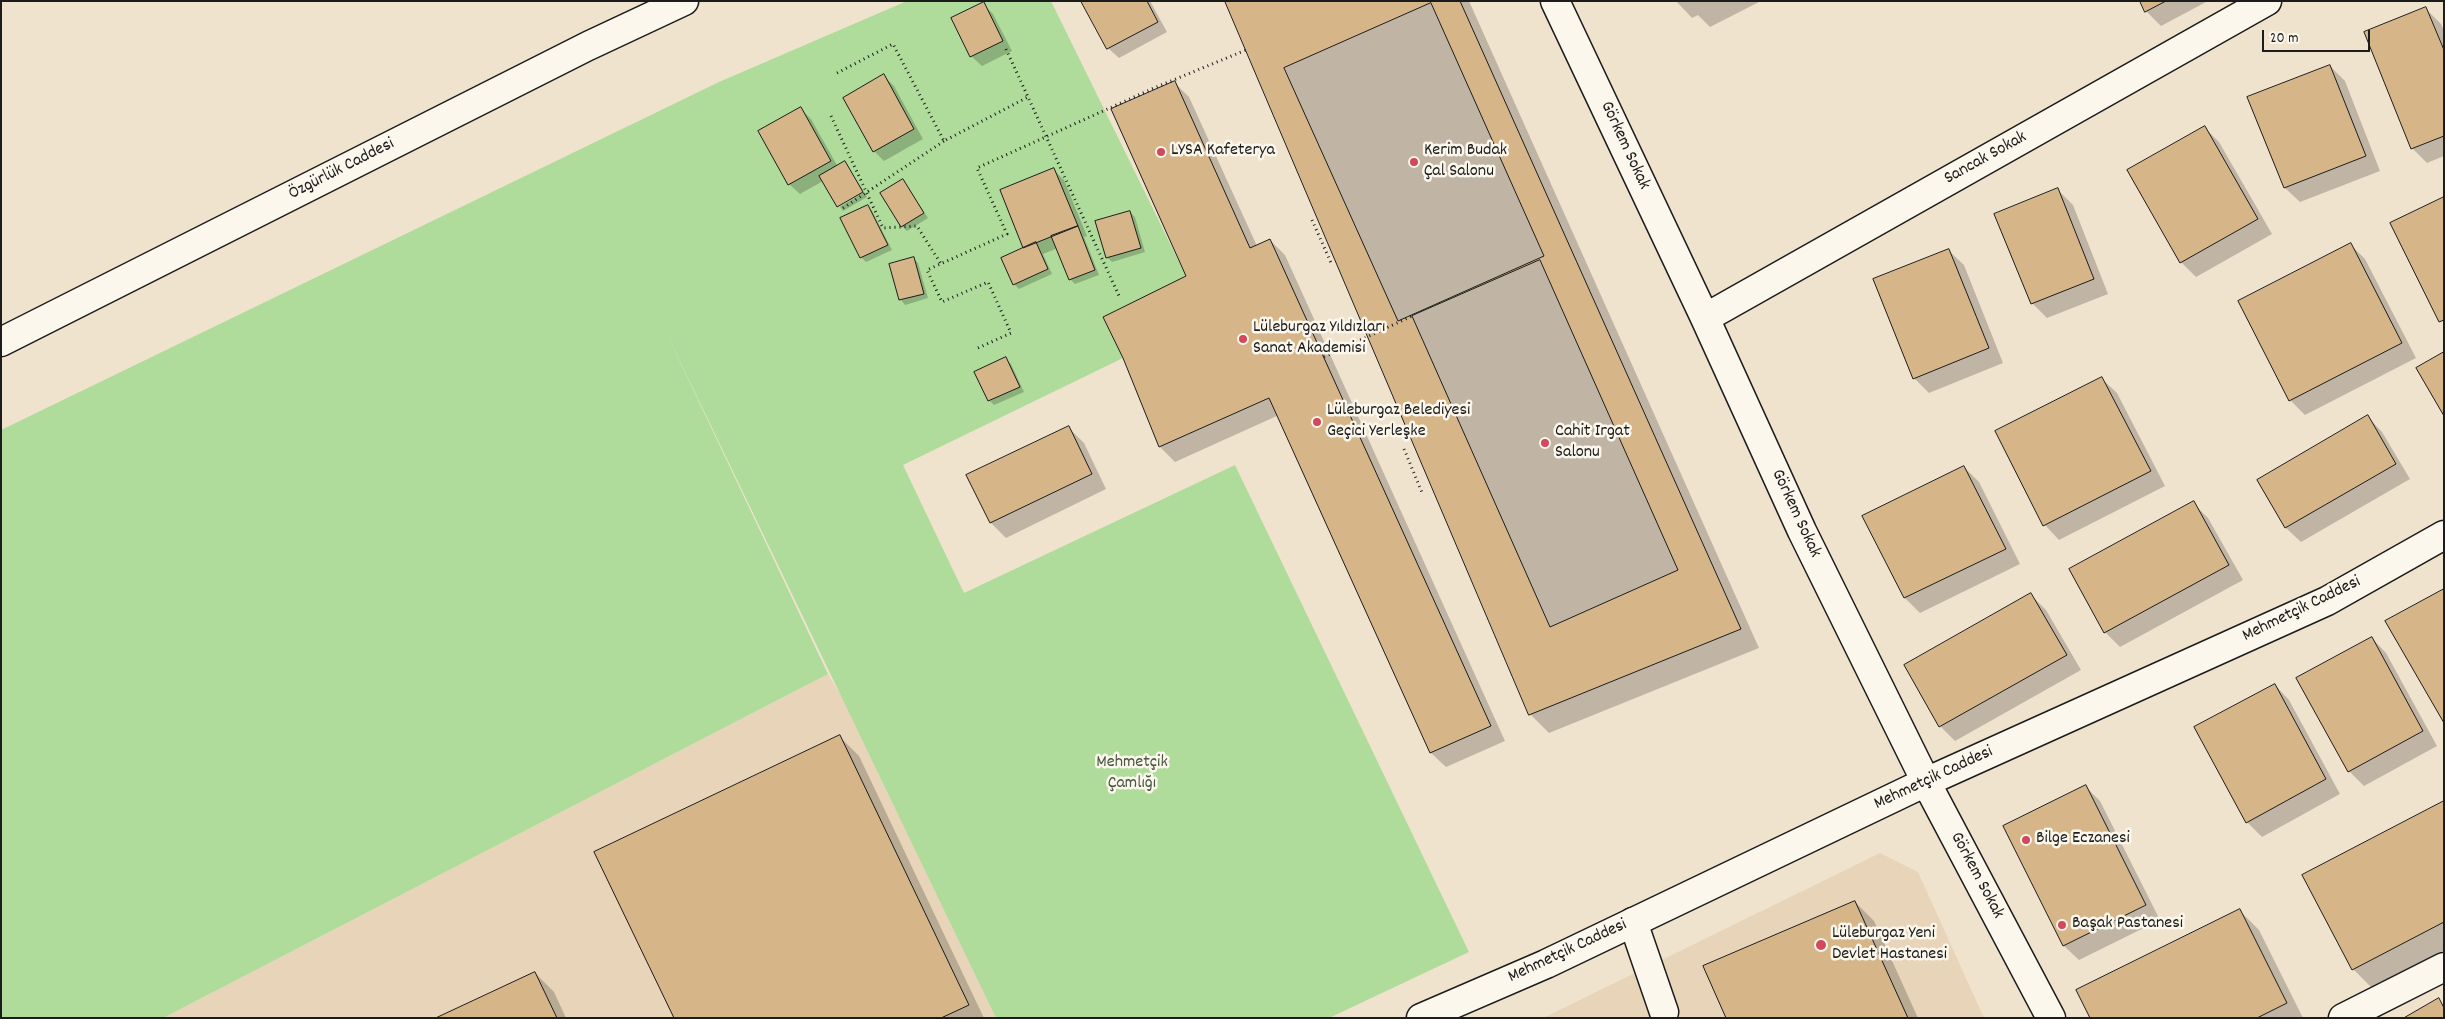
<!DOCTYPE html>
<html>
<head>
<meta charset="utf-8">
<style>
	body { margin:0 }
	#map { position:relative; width:2445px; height:1019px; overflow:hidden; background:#f0e3ce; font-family:Dekko,sans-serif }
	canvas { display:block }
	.frame { position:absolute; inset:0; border:2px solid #1c1c1c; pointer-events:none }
	.scale { position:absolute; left:2262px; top:30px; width:108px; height:22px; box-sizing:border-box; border:2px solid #1c1c1c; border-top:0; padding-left:6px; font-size:15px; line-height:18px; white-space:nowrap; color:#1c1c1c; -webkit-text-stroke:4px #fbf7ec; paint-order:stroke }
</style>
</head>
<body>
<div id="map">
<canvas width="2445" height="1019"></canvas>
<div class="frame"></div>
<div class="scale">20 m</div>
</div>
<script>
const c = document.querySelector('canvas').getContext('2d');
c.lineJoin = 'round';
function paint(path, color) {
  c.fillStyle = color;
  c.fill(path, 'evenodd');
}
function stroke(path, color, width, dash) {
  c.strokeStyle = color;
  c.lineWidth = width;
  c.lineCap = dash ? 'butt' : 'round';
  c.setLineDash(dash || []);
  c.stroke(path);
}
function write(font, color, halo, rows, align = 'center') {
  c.font = font + ' Dekko,sans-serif';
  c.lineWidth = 5;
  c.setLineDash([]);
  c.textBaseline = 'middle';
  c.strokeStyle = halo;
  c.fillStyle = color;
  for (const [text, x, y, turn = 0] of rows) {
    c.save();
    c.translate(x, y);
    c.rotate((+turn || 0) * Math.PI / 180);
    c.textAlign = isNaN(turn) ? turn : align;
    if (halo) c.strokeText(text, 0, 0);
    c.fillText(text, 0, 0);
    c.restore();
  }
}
const built = new Path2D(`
	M828,674L1033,1018H163Z
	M1880,853L1918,872L1984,1018H1543Z`);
const green = new Path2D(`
	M907,1H1051L1186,276L1103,317L1123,358L903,465L964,593L1235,465L1469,952L1329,1018H996L662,324L828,674L163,1018H1V430L719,82Z`);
const shadow = new Path2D(`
	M1082,1H1150L1167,32L1119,58L1108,48Z
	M1227,1H1469L1759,648L1549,733L1530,714Z
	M1676,1H1761L1710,27L1698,15L1692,18Z
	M2141,1H2208L2161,26L2146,11Z
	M983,4L993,14L1012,51L982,66L971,56Z
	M2426,9L2441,24L2444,31V156L2427,163L2412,148Z
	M2330,66L2345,81L2380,171L2300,202L2285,188Z
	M884,76L894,86L923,139L884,161L874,151Z
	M1174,82L1189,97L1257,246L1270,240L1285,255L1505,741L1446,767L1431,753L1279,415L1175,462L1160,447L1188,277Z
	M801,109L811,119L838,167L844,163L863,190L838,205L823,181L800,194L789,184Z
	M2204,127L2219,142L2272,234L2196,277L2181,262Z
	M1054,170L1064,180L1087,236L1084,237L1099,275L1075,284L1070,279L1058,248L1043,254L1052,274L1019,289L1014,284L1025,248Z
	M903,181L928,218L907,231L902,226Z
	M2058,190L2073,205L2108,294L2047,318L2032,303Z
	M864,192L867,197L843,211L840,207Z
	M868,206L872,211L892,250L866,262L861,257Z
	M1130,212L1135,217L1145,252L1112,262L1107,257Z
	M2350,244L2365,259L2416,358L2305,415L2290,400Z
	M1949,251L1964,265L2003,363L1929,393L1914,378Z
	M913,258L918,263L928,298L905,305L901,300L891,265Z
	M1006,359L1011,364L1024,392L994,405L989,400Z
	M2102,379L2117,393L2165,486L2059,540L2045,525Z
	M2368,417L2382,432L2410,479L2301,542L2286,528L2258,480Z
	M1069,428L1084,443L1106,489L1006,538L991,523L968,475Z
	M1964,467L1979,482L2020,564L1920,613L1905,598L1864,516Z
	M2193,503L2208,518L2243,580L2120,647L2105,632Z
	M2031,595L2046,610L2081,670L1955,741L1940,726Z
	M2372,638L2386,653L2437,746L2364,786L2349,771Z
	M2275,685L2289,700L2340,794L2262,837L2247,822Z
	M840,737L859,756L984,1018H675Z
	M2085,786L2100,801L2160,920L2079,960L2064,946L2004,827Z
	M2444,802V950L2372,988L2353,969Z
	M1855,902L1874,921L1918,1018H1727Z
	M2240,911L2259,930L2303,1018H2091Z
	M535,973L554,992L566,1018H439Z`);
const building = new Path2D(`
	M1081,1H1147L1158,22L1107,49Z
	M1225,1H1460L1741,629L1529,715Z
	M2140,1H2166L2145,12Z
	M984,2L1003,41L970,57L951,18Z
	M1431,3L1544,256L1398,321L1284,68Z
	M2426,7L2444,50V136L2411,149L2364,32Z
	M2330,65L2366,156L2284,188L2247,97Z
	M884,74L914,129L873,152L843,98Z
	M1175,81L1250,248L1270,239L1491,726L1430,753L1269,398L1159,447L1123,358L1103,317L1186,276L1111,109Z
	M801,107L831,161L788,185L758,131Z
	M2205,126L2258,219L2180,263L2127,170Z
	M845,161L863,192L837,207L819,176Z
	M1054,168L1078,226L1023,248L1000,190Z
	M903,179L924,213L901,227L880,193Z
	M2058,188L2094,279L2031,304L1994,214Z
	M2444,197V320L2439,322L2390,223Z
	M868,205L888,245L860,258L840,218Z
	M1130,211L1141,248L1106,258L1095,221Z
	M1078,226L1095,270L1069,280L1051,236Z
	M1036,242L1048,269L1013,285L1001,258Z
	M2351,243L2402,343L2289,401L2238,301Z
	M1949,249L1989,348L1913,379L1873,279Z
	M914,257L924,294L899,300L889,264Z
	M1540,260L1678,570L1550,627L1412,316Z
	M2444,352V416L2416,368Z
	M1006,357L1020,387L988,401L974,372Z
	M2102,377L2151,471L2043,526L1995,431Z
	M2368,415L2396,464L2285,528L2257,480Z
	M1069,426L1092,474L990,523L966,475Z
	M1964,466L2006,549L1904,598L1862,516Z
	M2194,501L2229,565L2104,633L2069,569Z
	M2444,589V723L2385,621Z
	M2031,593L2067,655L1939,727L1904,665Z
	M2372,637L2423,731L2348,772L2296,678Z
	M2275,684L2326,779L2246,823L2194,727Z
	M840,735L969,1005L941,1018H674L594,852Z
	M2086,785L2146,905L2063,946L2003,826Z
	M2444,801V922L2352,970L2302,875Z
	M1855,901L1908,1018H1726L1703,966Z
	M2240,909L2287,1003L2257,1018H2090L2076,990Z
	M535,972L557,1018H436Z
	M2439,998L2444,1008V1018H2404Z`);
const path = new Path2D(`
	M1006,49L1120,298
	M837,73L893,44L944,141L1028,97
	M831,116L883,228L917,226L941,264
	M843,208L944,141
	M1312,220L1332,265
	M978,348L1011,333L988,282L942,302L927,270L1007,234L977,168L1154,88L1246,50
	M1324,357L1412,316
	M1404,449L1423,495`);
const street = new Path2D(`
	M1555,1L1705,318L1802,531L1926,782L2051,1018
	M1705,318L2267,1
	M1633,922L1664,1012
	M2343,1018L2444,967`);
const secondary = new Path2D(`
	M1,342L588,46L684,1
	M1421,1018L1546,964L1926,782L2327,601L2444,535`);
const markers = [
	[1161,152,5,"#d1495b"],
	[1414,162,5,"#d1495b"],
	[1243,339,5,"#d1495b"],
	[1317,422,5,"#d1495b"],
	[1545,443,5,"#d1495b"],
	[2026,840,5,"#d1495b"],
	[2062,925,5,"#d1495b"],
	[1821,945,6,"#d1495b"]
];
const streetNames = [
	["Görkem Sokak",1624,146,65],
	["Sancak Sokak",1986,159,-29],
	["Özgürlük Caddesi",342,170,-27],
	["Görkem Sokak",1795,514,65],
	["Mehmetçik Caddesi",2302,610,-26],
	["Mehmetçik Caddesi",1934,779,-25],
	["Görkem Sokak",1976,876,62],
	["Mehmetçik Caddesi",1568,952,-25]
];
const poiNames = [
	["LYSA Kafeterya",1171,152],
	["Kerim Budak",1424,152],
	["Çal Salonu",1424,173],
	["Lüleburgaz Yıldızları",1253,329],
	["Sanat Akademisi",1253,350],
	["Lüleburgaz Belediyesi",1327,412],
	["Geçici Yerleşke",1327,433],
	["Cahit Irgat",1555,433],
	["Salonu",1555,454],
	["Bilge Eczanesi",2036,840],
	["Başak Pastanesi",2072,925],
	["Lüleburgaz Yeni",1832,935],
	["Devlet Hastanesi",1832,956]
];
const parkNames = [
	["Mehmetçik",1132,764],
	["Çamlığı",1132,785]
];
paint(built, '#e8d5b9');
paint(green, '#afdc9b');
paint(shadow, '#0003');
paint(building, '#d6b589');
stroke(building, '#1c1c1c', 1);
stroke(street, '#1c1c1c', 31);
stroke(secondary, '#1c1c1c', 31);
stroke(path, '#1c1c1c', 3, [1, 4]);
stroke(street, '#fbf7ec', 28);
stroke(secondary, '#fbf7ec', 28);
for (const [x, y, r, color] of markers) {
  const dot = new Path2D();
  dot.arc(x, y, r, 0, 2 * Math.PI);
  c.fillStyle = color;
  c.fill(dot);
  stroke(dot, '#fbf7ec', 2);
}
write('18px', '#1c1c1c', '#fbf7ec', streetNames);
write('18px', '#1c1c1c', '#fbf7ec', poiNames, 'left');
write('18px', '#485642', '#fbf7ec', parkNames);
</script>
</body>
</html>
